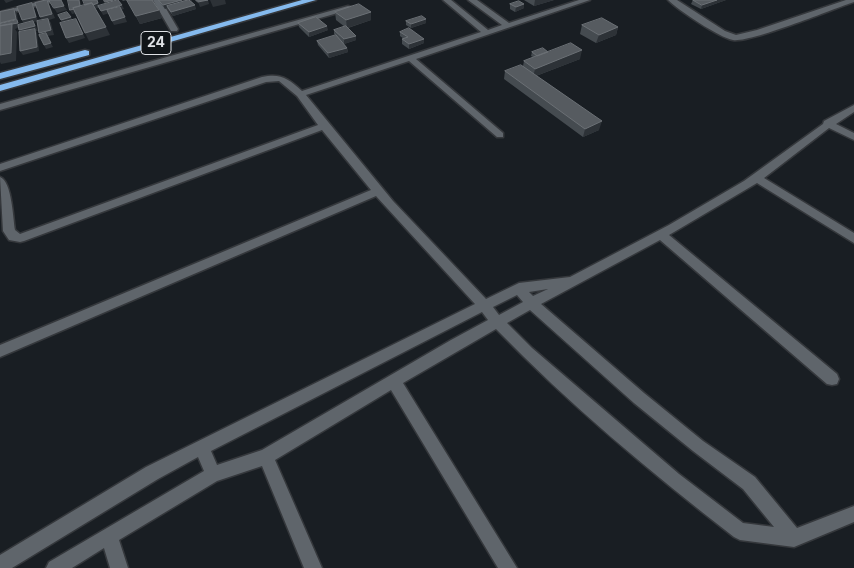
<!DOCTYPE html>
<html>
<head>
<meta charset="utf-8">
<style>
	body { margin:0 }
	canvas { display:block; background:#191e23 }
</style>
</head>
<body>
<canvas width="854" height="568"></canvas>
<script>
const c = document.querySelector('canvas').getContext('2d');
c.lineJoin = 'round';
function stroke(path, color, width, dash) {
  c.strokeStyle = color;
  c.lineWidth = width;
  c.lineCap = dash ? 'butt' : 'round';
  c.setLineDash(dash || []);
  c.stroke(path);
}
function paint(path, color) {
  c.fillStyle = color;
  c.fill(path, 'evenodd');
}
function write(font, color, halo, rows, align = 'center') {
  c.font = font + ' Inter,sans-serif';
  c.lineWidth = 4;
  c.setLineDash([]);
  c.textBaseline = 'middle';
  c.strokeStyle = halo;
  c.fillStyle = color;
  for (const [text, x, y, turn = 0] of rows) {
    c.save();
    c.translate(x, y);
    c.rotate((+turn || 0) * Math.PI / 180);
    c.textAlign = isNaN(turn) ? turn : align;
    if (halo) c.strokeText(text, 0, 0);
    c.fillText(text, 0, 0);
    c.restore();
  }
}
const minor = new Path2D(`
	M45,0H58L0,16V12Z
	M153,0H161L178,29L177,31H171Z
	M443,0H451L488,30L502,25L468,0H477L509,23L579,0H590L416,59L503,133V137H497L409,61L306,95L393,201L486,299L519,283L570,277L669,225L744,181L823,124L824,121L854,105V112L836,124L854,133V140L829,128L764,178L854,233V243L757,183L669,235L837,374L839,379L837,384L832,385L827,384L660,240L541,304L644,393L703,441L755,477L797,528L854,506V522L794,547L740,540L734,537C651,473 569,404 496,329L403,383L517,568H498L391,390L275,460L322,568H304L262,466L217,481L119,540L128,568H110L104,548L72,568H46L49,562L204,471L198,457L158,479L12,568H0V555L146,467L475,304L376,196L0,357V345L371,190L322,130L24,241L20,242L9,240L3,231L0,177C12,181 13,219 15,230L20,234L318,125L297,96L279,81L266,82L0,171V164L262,77C280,73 288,78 302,91L481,32ZM548,289L533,296L529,292ZM517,295L523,302L499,315L493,307ZM530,310L634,403L693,451L743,489L774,527L743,523L679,474L532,348L507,323ZM482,312L488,320L451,340L262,450L217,465L211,451Z
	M668,0H677L725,31L736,35L757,30L846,0H854V2C833,9 750,43 733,40C720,38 678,10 668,0Z
	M348,6L355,8L0,110V104Z`);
const highway = new Path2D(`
	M302,0H316L0,91V85Z
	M85,50L89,51V55L0,79V73Z`);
const wall = new Path2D(`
	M122,0H152L159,10L162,18L140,24L127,0L123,1Z
	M159,0H191L196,9L173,16L167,8L165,9L161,4Z
	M524,0H554L534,6Z
	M693,0H726L701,9L691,4Z
	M510,4L524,8L515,12L510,9Z
	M335,12H371V20L348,28L356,36V40L344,44L347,48L348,52L329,58L318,45L317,41L336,35L334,34V30L345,27L336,20Z
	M406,21L426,23L411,28L406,25Z
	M298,23L328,30L309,37L299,27Z
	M582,25L618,27L616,35L596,43L580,34Z
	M400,32L424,39V43L409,49L402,44V39H404L400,36Z
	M532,52H548L580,59L536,76L599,130L583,137L504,79L505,71L523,66L524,61L533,57L531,56Z`);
const shadedWall = new Path2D(`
	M4,0H14L6,3Z
	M47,0L55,18L49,20L51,23L54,35L47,36L53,47L46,49L44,45L42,37L39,33L43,21L40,17Z
	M79,0H80L82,12L72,14L70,10Z
	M97,0L100,8L98,6L99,8L87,10Z
	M113,0H117L107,6L105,2Z
	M182,0H191L192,2L167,6V8L165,9L163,5Z
	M208,0L209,4L200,7L198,2Z
	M210,0H225L226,4L213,7Z
	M535,0H554L534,6Z
	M717,0H726L701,9L702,5Z
	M32,3L34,8L38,21L34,22L38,31H36L37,33L39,51L23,55L20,51L22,35L19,30L24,25L22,20Z
	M524,4V8L515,12L516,7Z
	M122,5L124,9L103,15L101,11Z
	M195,5L196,9L173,16L171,12Z
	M64,6L67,10L57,13L54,8Z
	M14,9L17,13L18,23L20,27L15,29L17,32L16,61L1,64L0,62V23Z
	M159,10L162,18L140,24L136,16Z
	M371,12V20L347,28L346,20Z
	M71,17L73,21L63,24L61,20Z
	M125,17L127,22L114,25L112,21Z
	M76,19L85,38L69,43L66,38Z
	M426,19V23L411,28V24Z
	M327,26L328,30L309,37V32Z
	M106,27L110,35L89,41L85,33Z
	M618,27L616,35L596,43L599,35Z
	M356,36V40L344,44V39Z
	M424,39V43L409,49V44Z
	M347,48L348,52L329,58L328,53Z
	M582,50L580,59L533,77L535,69Z
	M602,121L599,130L583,137L585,129Z`);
const building = new Path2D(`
	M47,0L52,14L40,17L35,3Z
	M49,0H61L64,6L54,8Z
	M68,0H79L80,6L73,8L74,9L70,10Z
	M83,0H97L98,3L93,5L92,3L85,5Z
	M104,0H113L105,2Z
	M118,0L122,5L101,11L98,6Z
	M127,0H152L159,10L136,16Z
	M159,0H182L163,5Z
	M189,0L195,5L171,12L167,6Z
	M196,0H208L198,2Z
	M693,0H717L702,5Z
	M519,1L524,4L516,7L510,4Z
	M32,3L36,17L22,20L17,7Z
	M92,3L106,27L85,33L73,8Z
	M359,4L371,12L346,20L335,12Z
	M120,7L125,17L112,21L107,10Z
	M14,9L16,19L0,23V12Z
	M67,12L71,17L61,20L58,15Z
	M422,16L426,19L411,24L406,21Z
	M316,17L327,26L309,32L298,23Z
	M602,18L618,27L599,35L582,25Z
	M48,19L51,30L39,33L37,21Z
	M76,19L83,34L66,38L60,23Z
	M17,20L18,23L0,26V24Z
	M33,21L35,26L19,30L18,25Z
	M12,24L11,53L0,55V26Z
	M346,26L356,36L344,39L334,30Z
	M409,28L424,39L409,44L402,39L408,37L400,32Z
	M35,29L37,47L20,51L19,32Z
	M46,33L51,43L44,45L39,35Z
	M336,35L347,48L328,53L317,41Z
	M571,43L582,50L535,69L524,61Z
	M543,48L548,52L537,56L532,52Z
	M521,65L602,121L585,129L505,71Z`);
const shields = [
	[156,43,30]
];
const shieldNames = [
	["24",156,43]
];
stroke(minor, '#35383c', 3);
stroke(highway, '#35383c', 3);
paint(minor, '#5f656b');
paint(highway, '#85baee');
paint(wall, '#454b50');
paint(shadedWall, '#2d3237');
paint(building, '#565b60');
stroke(building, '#6b7075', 1);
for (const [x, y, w] of shields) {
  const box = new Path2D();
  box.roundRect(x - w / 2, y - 11.5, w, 23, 4);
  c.fillStyle = '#101519';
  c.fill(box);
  stroke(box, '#dee1e5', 1);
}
write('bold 14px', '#dee1e5', null, shieldNames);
</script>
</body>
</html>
